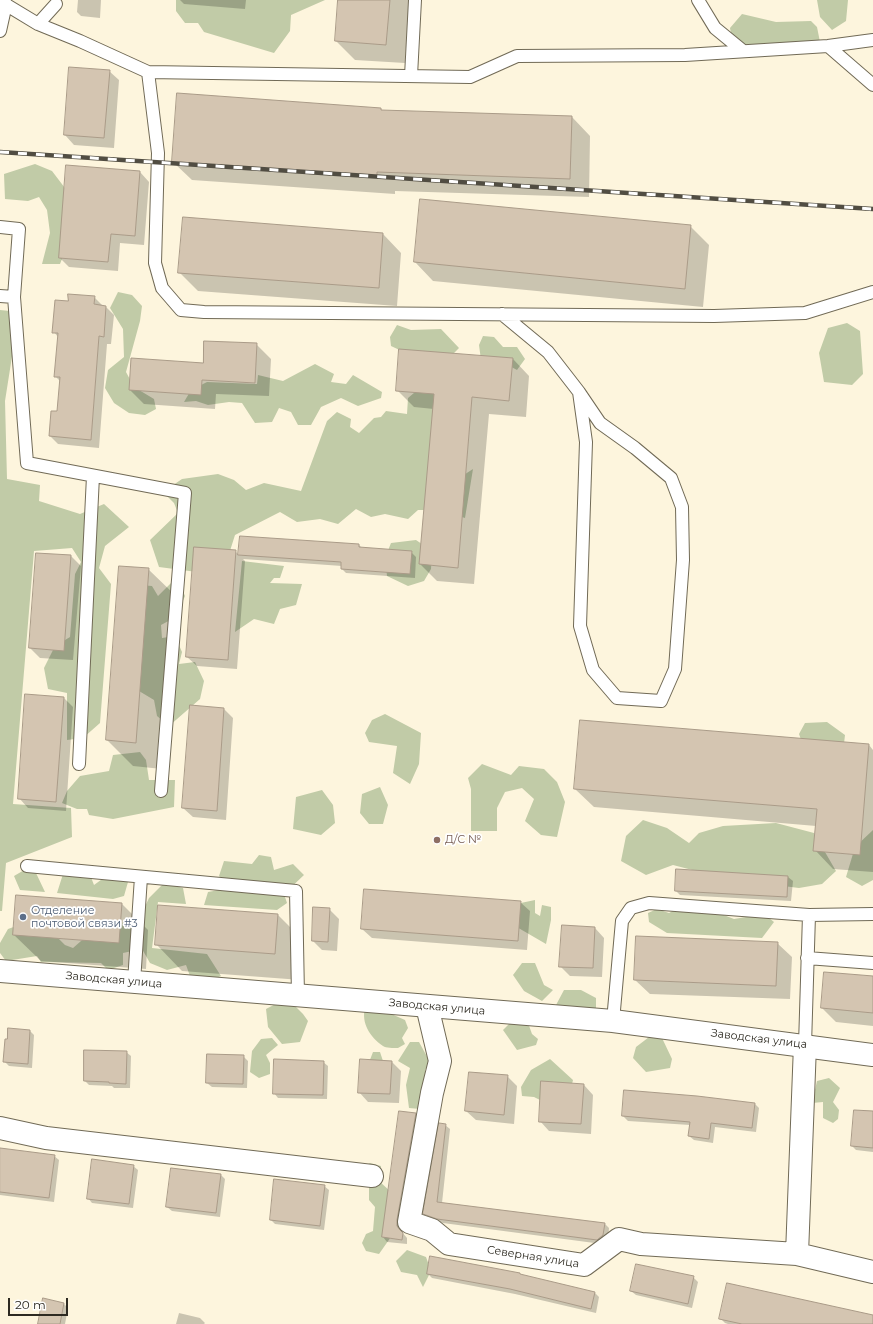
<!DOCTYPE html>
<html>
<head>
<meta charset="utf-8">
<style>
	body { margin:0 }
	#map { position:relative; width:873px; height:1324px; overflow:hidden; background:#fdf5dd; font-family:Montserrat,sans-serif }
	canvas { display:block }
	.scale { position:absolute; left:8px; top:1298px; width:60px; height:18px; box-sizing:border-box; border:2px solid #2d2a21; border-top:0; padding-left:5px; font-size:12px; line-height:14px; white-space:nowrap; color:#2d2a21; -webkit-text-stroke:3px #fff; paint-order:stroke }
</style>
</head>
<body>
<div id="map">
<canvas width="873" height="1324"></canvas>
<div class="scale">20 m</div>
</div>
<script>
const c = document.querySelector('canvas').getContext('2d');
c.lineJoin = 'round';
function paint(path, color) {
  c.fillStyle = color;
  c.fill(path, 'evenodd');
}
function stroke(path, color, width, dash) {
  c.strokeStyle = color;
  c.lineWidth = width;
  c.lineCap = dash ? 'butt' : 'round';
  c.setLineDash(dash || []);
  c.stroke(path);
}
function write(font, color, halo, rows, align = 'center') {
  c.font = font + ' Montserrat,sans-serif';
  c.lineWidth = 3.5;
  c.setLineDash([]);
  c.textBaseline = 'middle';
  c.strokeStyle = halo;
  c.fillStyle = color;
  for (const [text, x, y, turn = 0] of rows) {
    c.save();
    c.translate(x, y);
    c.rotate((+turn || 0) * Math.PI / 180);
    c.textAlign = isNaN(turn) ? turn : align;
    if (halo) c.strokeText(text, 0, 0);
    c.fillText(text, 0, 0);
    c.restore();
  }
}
const green = new Path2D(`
	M176,0H325L291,15L290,31L274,53L204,32L198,23H185L176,11Z
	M817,0H848L846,21L832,30L820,17Z
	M742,14L776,22L811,21L817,27L820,42L768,49L733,44L730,28Z
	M35,164L52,171L71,196L67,246L60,264H42L50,233L47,210L39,197L28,201L5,199L4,174Z
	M118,292L132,295L142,306L140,321L126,372L134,387L154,399L156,409L145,415L129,413L114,403L105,388L108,370L124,357L123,329L110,308Z
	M0,310L19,312L5,401L7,479L40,485L39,501L80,514L104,504L129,527L105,546L99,568L111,584L100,723L83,738L67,740V693L48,689L44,668L55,646L70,637L75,574L81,562L72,548L34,551L13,804L71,808L72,837L6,863L2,911H0Z
	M847,323L860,331L863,374L852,385L824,382L819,353L828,328Z
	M397,325L411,330L441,329L459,348L450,357L406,353L391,346L390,337Z
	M483,336L494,337L503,347H517L525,359L517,370L502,362L481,360L479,345Z
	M315,364L334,374L331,382L346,384L353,375L382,392L381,398L358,406L341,398L321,407L311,425H298L291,412L279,408L272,422L255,423L242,403L229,402L208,405L196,401L184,402L191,390L207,382L257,384L258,375L283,381Z
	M421,387L437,388L448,485L473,469L465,518L439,510H418L408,519L385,514L371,517L356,509L338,524L320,519L297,522L280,512L235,535L229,554L197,572L159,567L150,540L178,513L174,503L163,492L182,479L218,474L234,480L246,490L264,483L301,491L327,421L337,412L351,419L350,427L359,433L374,418L381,417L386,411L407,414L408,398Z
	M416,540L432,551L431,569L424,581L408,586L387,576L385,558L391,543Z
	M242,561L284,566L280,578H274L270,583L302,584L296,605L280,609L274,624L254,619L235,632Z
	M173,581L179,582L185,596L176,617L161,625L162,638L175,636L182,652L179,664L195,662L204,681L200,699L169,726L157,716L154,700L134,688L140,585L152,586L158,596Z
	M385,714L421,733L419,764L410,784L393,773L397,746L369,742L365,733L372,720Z
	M827,722L845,735L843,752L805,751L799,734L805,723Z
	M140,752L146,760L149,780H175L174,807L113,819L89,815L87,809H77L62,803L67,791L80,776L109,771L113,755Z
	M482,764L511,775L519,766L544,769L557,782L565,802L557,837L541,835L525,821L534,799L522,788L505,792L497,808V831H471V789L468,778Z
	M380,787L388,805L383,824H369L360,813L362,794Z
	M322,790L333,805L335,823L321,835L293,829L296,797Z
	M643,820L667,828L689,843L699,833L723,826L776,823L814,833L836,871L822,884L799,888L727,879L673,865L646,875L621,861L626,836Z
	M873,830V880L862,886L846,877L855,847Z
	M259,855L271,857L274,870L293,864L304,875L284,894L287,903L277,910L204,905L208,892L230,888L219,876L224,861L252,864Z
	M87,867L94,885L105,877L123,878L128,882L124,896L113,899L57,893L63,874Z
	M26,869L36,873L45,892L20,890L14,876Z
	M164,883L183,888L186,904L158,902L152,948L207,954L221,976L204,983L190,976L186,965L167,970L150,963L142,949L123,953V965L108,970L101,963L41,962L37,956L6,961L0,953V943L8,929L22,924L55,935L65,945L73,948L89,934L113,935L125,920L142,913L149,898Z
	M535,900V913L540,916L542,905L551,907V920L546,944L515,926L516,904Z
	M690,902L734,919L764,914L774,922L762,938L667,933L649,922L648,913L657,909L669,913Z
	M522,963H535L544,985L553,990L542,1001L524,991L513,975Z
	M564,990H581L596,998V1009L556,1005Z
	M287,998L303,1014L308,1021L300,1042L282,1044L268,1027L266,1009Z
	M365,1008L380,1009L405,1020L408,1028L402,1038L405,1044L398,1048C393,1048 386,1048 383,1046C370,1037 361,1023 365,1008Z
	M514,1019L527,1020L532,1034L538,1039L536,1045L517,1050L503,1030Z
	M653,1034L662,1038L672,1059L670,1068L646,1072L633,1058L636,1047Z
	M272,1038L278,1045L266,1055L270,1063V1074L259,1078L250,1072L252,1051L261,1039Z
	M410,1042H419L430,1062L425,1070L426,1083L420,1109L409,1108L406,1085L410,1068L398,1061Z
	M373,1052H380L387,1073L366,1070Z
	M550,1059L573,1080L570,1092L546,1103L534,1097L522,1096L521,1087L531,1070Z
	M829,1078L840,1088L833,1102L839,1110L838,1119L833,1123L823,1118V1102L812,1103L817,1081Z
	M370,1163L381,1166L379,1181L391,1192L396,1201L409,1209L406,1230L394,1227L393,1234L379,1254L366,1251L362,1243L366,1234L373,1231L375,1207L369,1200V1184L361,1168Z
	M407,1250L426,1257L431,1271L423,1287L417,1275L401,1272L396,1261Z`);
const shadow = new Path2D(`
	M78,0H101L100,18L81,16L77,12Z
	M180,0H246L245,9L184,4Z
	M339,0H409L405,63L355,60L336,41Z
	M109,71L119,80L114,148L74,145L65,135Z
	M381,109L383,111L572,117L590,136L589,197L395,191V194L192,180L173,162Z
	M140,172L149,182L144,245L120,243L118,271L69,267L60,258Z
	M421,200L690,226L709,245L703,307L433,281L415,262Z
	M383,234L401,253L397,306L198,291L179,272Z
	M94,297L102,305V306L106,307L114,315L111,344H107L99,448L58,444L50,436L58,413L61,382L55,376L58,337L54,332L68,302Z
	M256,344L271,359L269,396L216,394L215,409L144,404L130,390Z
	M513,359L529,376L526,417L489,414L474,584L437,581L420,564L434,409L414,407L397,390Z
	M241,537L359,545L363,549L411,552L416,557L415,578L346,573L342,569V566L243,559L245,561L237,669L197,666L187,657L235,551L239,555Z
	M37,554L71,556L81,566L73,660L40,658L30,648Z
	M148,569L175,595L162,769L133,766L107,740Z
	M64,698L73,707L66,811L28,808L19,798Z
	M224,709L233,718L226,820L193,817L183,808Z
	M869,745L873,750V872L833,869L815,850L816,826L594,807L575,789Z
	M677,870L788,877L793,881L791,901L680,895L676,891Z
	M520,902L530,911L527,950L372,938L362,929Z
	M122,904L148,930L146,969L41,961L14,935Z
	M329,909L339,919L337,951L322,950L313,941Z
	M277,914L304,941L301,980L182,971L156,944Z
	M595,928L604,938L602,977L570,976L560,966Z
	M777,943L792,957L790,999L650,994L635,980Z
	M873,977V1026L836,1022L822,1008Z
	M30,1031L34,1035L32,1068L9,1066L4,1061Z
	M126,1052L131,1056L130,1088H114L112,1086L89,1085L85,1081Z
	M243,1056L248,1061L247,1088L212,1087L207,1083Z
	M323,1062L328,1066L327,1099L278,1098L274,1093Z
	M392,1062L401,1071L399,1103L368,1102L359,1092Z
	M507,1076L517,1086L514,1124L476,1120L466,1111Z
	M584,1085L593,1095L591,1134L549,1131L540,1121Z
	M755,1104L759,1108L756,1132L715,1127L713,1143L694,1140L689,1136L690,1125L628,1121L623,1116Z
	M873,1112V1152L856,1150L852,1146Z
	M415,1114L420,1118L401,1225V1231L407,1238V1244L387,1242L383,1237Z
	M445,1125L450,1129L442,1203L605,1224L609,1228L608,1240L602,1244L443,1223L429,1218L424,1213Z
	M0,1155L54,1156L59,1160L54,1202L0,1195Z
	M133,1166L138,1170L133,1208L92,1203L88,1198Z
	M220,1174L225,1179L220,1217L172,1211L167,1207Z
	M324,1186L329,1190L324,1230L275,1224L271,1220Z
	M428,1274L521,1275L595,1293L599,1297L596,1313L515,1294L432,1278Z
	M693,1277L698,1282L692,1308L636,1295L631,1291Z
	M44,1299L64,1304L68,1308L65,1324H39Z
	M179,1313L200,1318L205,1323L204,1324H176Z
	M721,1319L868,1324H728L725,1323Z`);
const building = new Path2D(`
	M338,0H390L386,45L335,41Z
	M69,67L110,70L104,138L64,135Z
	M177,93L381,108V110L572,116L570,179L377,172V176L172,162Z
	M66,165L140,171L135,236L111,234L108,262L59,258Z
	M420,199L691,225L685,289L414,262Z
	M183,217L383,233L379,288L178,273Z
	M68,294L95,296L94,304L106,306L104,337L99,336L91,440L49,436L51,411H57L60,377H54L58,333H52L55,300L68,301Z
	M204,341L257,343L255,383L202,380L201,395L129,390L131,358L203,363Z
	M399,349L513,358L509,401L472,397L458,568L419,564L434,394L396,391Z
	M240,536L359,544V547L412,551L410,574L341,569V562L238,555Z
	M194,547L236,550L228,660L186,657Z
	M36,553L71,555L64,651L29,648Z
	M119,566L149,568L136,743L106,740Z
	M25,694L64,697L56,802L18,799Z
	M190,705L224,708L217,811L182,808Z
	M580,720L869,744L860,855L813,851L817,809L574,789Z
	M676,869L788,876L787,897L675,891Z
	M364,889L521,901L518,941L361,929Z
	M16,895L122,903L119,943L13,935Z
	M158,905L278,914L275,954L155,945Z
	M313,907L330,908L328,942L312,941Z
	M562,925L595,927L593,968L559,967Z
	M636,936L778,942L776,986L634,980Z
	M824,972L873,976V1013L821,1008Z
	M8,1028L30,1030L28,1064L3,1062L5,1039H7Z
	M84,1050L127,1051L126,1084L109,1083V1082L84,1081Z
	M207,1054L244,1055L243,1084L206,1083Z
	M274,1059L324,1061L323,1095L273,1094Z
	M360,1059L392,1061L390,1094L358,1093Z
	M469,1072L508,1075L504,1115L465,1111Z
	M541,1081L584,1084L581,1124L539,1122Z
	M624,1090L697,1096L755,1103L752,1128L711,1123L709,1139L688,1136L690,1122L622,1116Z
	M854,1110L873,1111V1148L851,1146Z
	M399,1111L416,1113L397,1220V1226L400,1230L403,1233L402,1240L382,1237Z
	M439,1123L446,1124L437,1202L605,1223L603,1235L597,1240L437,1219L423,1214Z
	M0,1148L55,1155L49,1198L0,1192Z
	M92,1159L134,1165L129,1204L87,1199Z
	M171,1168L221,1174L216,1213L166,1207Z
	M274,1179L325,1185L320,1226L270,1220Z
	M430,1256L520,1273V1274L595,1292L591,1309L510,1289L427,1274Z
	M636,1264L694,1276L688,1304L630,1291Z
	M727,1283L873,1315V1324H742L719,1319Z
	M43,1298L64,1303L60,1324H38Z`);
const service = new Path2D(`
	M698,0L715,28L743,51
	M0,1L38,24L80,41L148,72L470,77L517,56L685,55L828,46L873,40
	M38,24L56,4
	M0,31L6,4
	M828,46L873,85
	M148,72L158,153L155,263L162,288L181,310L204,312L714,316L805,313L873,292
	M411,76L415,0
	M0,227L19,229L14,297L0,296
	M14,297L27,463L185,493L161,791
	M502,314L548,352L579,392L586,442L580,626L593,670L617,698L661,701L675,669L683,560L682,507L671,478L635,448L600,423L579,392
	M79,764L93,476
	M27,866L296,891L298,995
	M809,915L873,914
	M807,958L873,963
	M134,982L141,877
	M613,1021L622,921L631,908L649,903L809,915L805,1045`);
const minor = new Path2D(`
	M427,1006L440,1061L432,1093L409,1222L432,1230L449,1244L584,1265L619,1239L641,1244L797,1254L873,1272
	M0,1128L46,1138L372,1176
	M797,1254L805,1045`);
const tertiary = new Path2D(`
	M0,971L613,1021L873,1055`);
const rail = new Path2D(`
	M0,152L873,209`);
const markers = [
	[437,840,4,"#8d6e63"],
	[23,917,4,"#5c6f8a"]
];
const educationNames = [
	["Д/С №",445,840]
];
const serviceNames = [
	["Отделение",31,911],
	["почтовой связи #3",31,924]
];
const streetNames = [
	["Заводская улица",114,980,5],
	["Заводская улица",437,1007,5],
	["Заводская улица",759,1039,7],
	["Северная улица",533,1257,9]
];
paint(green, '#c1cba7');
paint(shadow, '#0003');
paint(building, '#d4c5b1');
stroke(building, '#aa9b88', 1);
stroke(service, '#716a56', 14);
stroke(minor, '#716a56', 24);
stroke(tertiary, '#716a56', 24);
stroke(service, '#fff', 12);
stroke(minor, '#fff', 22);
stroke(tertiary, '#fff', 22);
stroke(rail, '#514d42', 4.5);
stroke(rail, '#fff', 3, [9]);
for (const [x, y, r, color] of markers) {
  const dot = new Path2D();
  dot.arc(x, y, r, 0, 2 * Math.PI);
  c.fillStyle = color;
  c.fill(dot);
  stroke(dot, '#fff', 1.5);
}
write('11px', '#785e54', '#fff', educationNames, 'left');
write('11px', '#4e5e75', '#fff', serviceNames, 'left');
write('11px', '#2d2a21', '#fff', streetNames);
</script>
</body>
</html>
